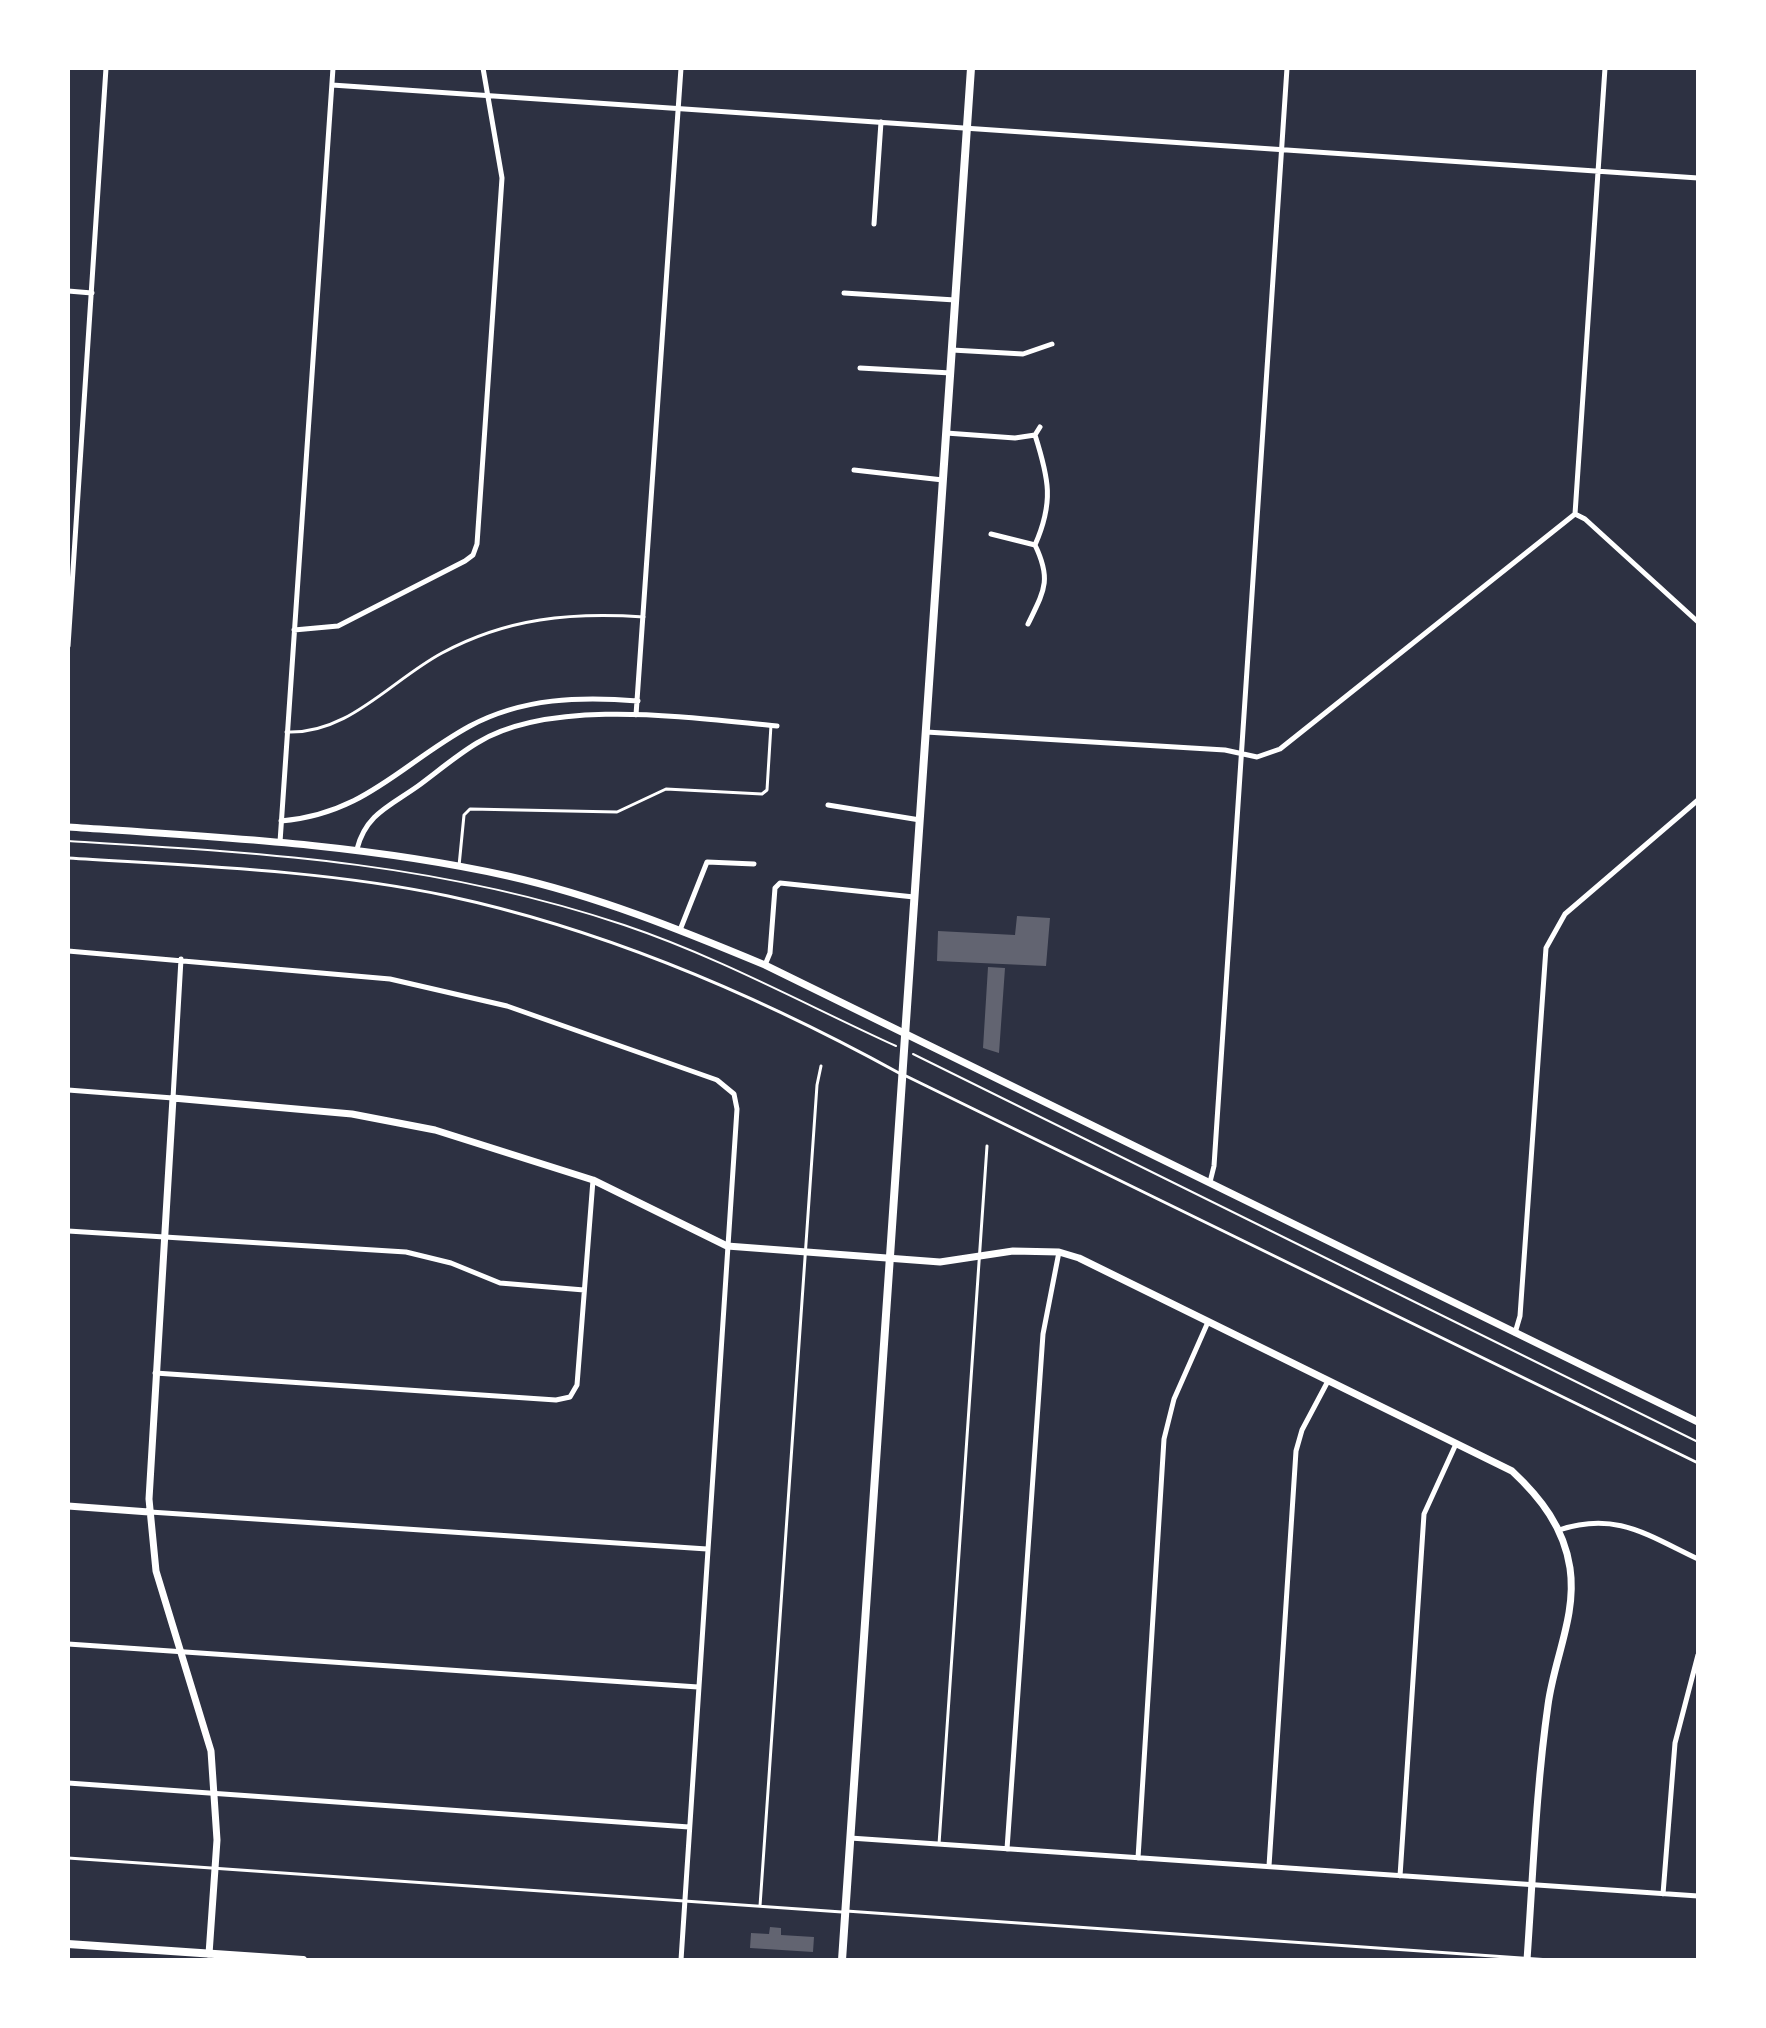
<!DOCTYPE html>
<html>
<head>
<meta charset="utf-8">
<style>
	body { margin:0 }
	#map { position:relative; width:1766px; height:2028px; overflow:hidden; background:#2d3142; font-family:"PT Sans Narrow",sans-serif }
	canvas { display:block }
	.frame { position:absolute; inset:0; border:70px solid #fff; pointer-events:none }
</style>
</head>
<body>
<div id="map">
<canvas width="1766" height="2028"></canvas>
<div class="frame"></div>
</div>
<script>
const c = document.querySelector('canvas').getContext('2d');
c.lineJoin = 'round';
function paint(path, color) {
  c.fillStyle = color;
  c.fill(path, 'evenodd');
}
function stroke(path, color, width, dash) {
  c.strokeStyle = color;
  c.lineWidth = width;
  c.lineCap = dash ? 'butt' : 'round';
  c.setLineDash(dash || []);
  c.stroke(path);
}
const building = new Path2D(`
	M1017,916L1050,918L1046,966L937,961L938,931L1015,935Z
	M988,967L1005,968L999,1053L983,1048Z
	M770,1927L781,1928V1935L814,1937L813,1952L750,1948L751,1933L769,1934Z`);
const path = new Path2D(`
	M68,841C264,853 436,862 624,925C719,957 806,1005 896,1046
	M913,1054L1698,1442`);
const service = new Path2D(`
	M286,732C348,735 390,681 442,653C507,618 571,612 644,617
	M68,858C195,866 324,870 448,896C606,930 757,995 899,1073
	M459,866L464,815L470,809L617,812L666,789L762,794L767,790L771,725
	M906,1076L1698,1463
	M939,1844L987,1146
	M68,1858L842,1912
	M760,1906L817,1085L821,1066
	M846,1911L1550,1960`);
const minor = new Path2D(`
	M332,85L1698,178
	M874,224L881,122
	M68,291L92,293
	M844,293L955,300
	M952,350L1023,354L1052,344
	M860,368L951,373
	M946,433L1015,438L1035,435L1040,427
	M854,470L943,480
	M1575,514L1605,68
	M1575,514L1585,519L1698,622
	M991,534L1035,545
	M1028,624C1044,591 1052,580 1035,545C1054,502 1049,479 1035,435
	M294,630L338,626L465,561L473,555L477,544L502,178L483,68
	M68,646L106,68
	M636,715L681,68
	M926,732L1225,750L1257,757L1280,749L1575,514
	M828,805L920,820
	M281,821C365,814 402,763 470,726C522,698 581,696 638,701
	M280,842L333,68
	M357,849C366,814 390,806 418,786C437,772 457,755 477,743C552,697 692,718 777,726
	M680,930L707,862L754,864
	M68,951L390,979L507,1006L717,1080L734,1094L737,1109L681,1960
	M765,965L770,953L775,888L780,883L914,897
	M68,1090L173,1098L181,959
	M1210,1182L1214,1166L1287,68
	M68,1231L406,1252L451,1263L500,1283L584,1290
	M1515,1333L1520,1316L1546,948L1565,914L1698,800
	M155,1373L556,1400L570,1397L577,1385L593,1180
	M150,1512L707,1549
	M1559,1530C1616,1511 1647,1535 1698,1559
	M68,1644L698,1687
	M68,1783L689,1827
	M850,1838L1698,1896
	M1007,1849L1043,1334L1059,1252
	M1138,1858L1164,1439L1174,1399L1208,1322
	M1269,1866L1296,1451L1302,1430L1328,1381
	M1400,1876L1424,1514L1456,1444
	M1663,1894L1675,1743L1698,1655`);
const tertiary = new Path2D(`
	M68,1506L149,1512
	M209,1954L217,1840L211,1751L156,1571L149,1499L173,1098L352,1114L435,1130L593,1180L727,1246L940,1262L1013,1251L1059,1252L1079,1258L1512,1471C1541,1498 1564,1528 1570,1568C1577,1615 1554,1659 1548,1705C1536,1789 1533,1875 1527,1960`);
const secondary = new Path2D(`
	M68,827C216,837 363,844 508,876C597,896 681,930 765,965L1698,1422`);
const primary = new Path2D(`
	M68,1944L303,1960
	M842,1960L971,68`);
paint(building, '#626471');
stroke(path, '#fff', 2);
stroke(service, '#fff', 3);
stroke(minor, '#fff', 5);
stroke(tertiary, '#fff', 7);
stroke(secondary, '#fff', 7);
stroke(primary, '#fff', 8);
</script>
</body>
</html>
